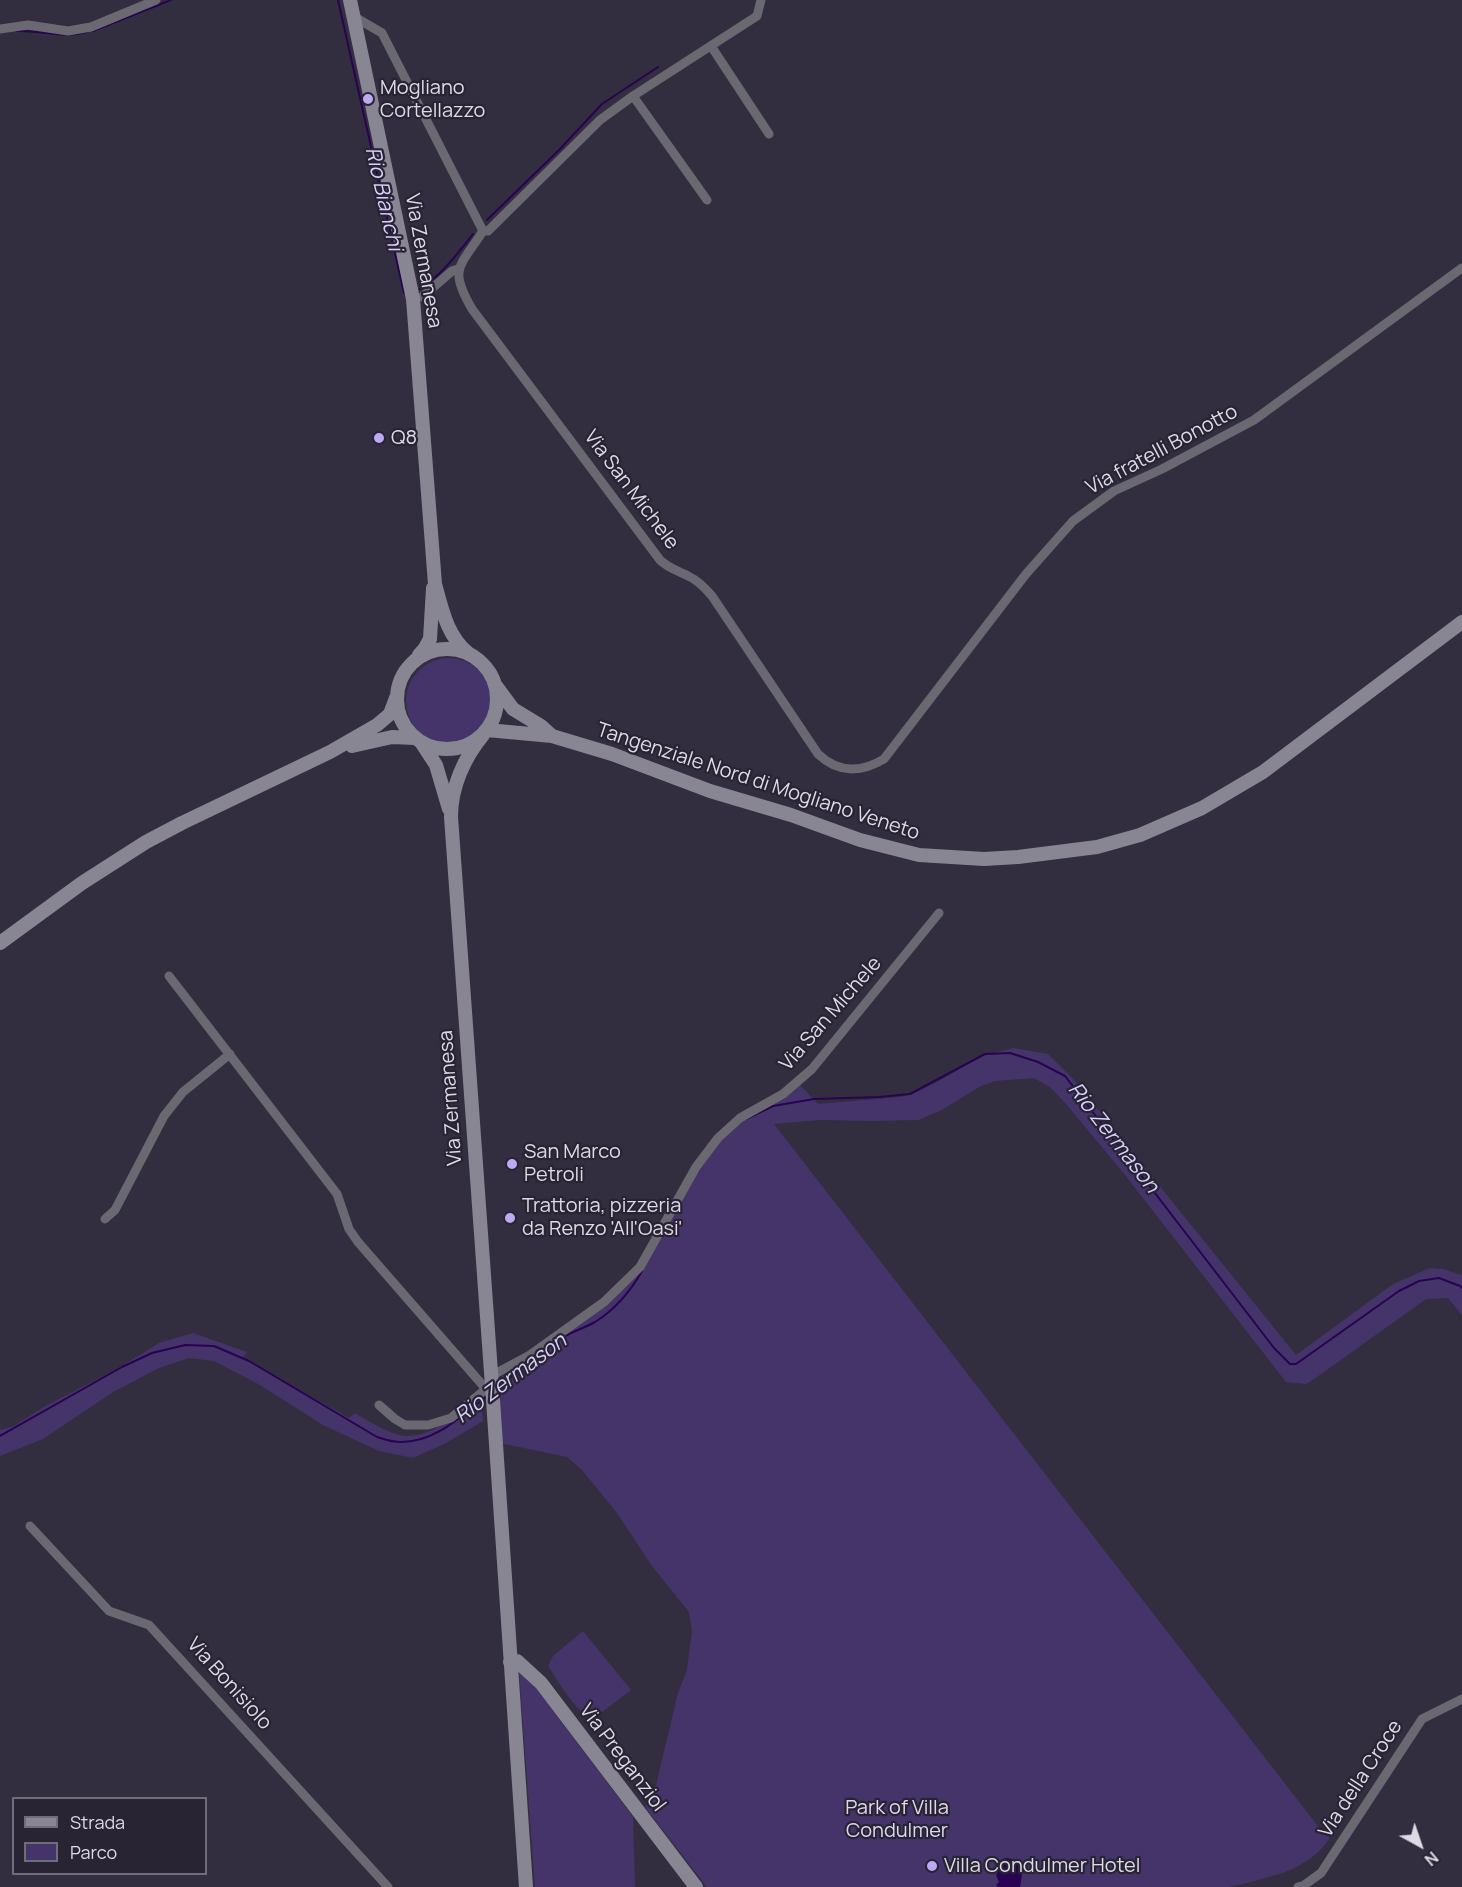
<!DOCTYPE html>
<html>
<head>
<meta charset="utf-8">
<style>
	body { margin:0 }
	#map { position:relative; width:1462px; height:1887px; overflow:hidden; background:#322e3f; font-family:Manrope,sans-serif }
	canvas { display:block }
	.legend { position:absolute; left:12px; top:1797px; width:195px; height:78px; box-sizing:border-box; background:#282434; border:2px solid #706d7b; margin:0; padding:8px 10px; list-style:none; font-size:18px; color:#dddae6 }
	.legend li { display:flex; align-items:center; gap:12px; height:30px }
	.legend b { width:30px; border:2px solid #706d7b }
	.north { position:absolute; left:1390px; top:1815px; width:60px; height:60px; -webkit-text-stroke:4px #282434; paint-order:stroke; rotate:140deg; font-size:16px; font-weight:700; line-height:24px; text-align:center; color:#dddae6 }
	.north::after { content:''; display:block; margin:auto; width:21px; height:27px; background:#dddae6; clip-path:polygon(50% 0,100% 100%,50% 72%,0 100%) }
</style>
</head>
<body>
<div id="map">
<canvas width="1462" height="1887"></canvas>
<ul class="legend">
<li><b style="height:8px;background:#898694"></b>Strada</li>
<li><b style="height:16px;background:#45346a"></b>Parco</li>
</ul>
<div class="north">N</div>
</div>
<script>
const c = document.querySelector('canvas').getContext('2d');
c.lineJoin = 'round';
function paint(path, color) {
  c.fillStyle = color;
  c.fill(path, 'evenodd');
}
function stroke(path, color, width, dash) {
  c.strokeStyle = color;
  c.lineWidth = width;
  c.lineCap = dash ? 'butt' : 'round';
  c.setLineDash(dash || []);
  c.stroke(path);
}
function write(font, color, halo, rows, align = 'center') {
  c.font = font + ' Manrope,sans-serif';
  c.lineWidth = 4.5;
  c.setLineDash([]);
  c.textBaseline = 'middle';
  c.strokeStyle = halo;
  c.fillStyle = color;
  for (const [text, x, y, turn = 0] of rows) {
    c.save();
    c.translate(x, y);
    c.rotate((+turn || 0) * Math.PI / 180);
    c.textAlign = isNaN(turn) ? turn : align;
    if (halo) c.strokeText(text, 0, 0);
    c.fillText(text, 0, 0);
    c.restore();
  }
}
const green = new Path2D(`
	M406 701a43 43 0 1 1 86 0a43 43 0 1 1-86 0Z
	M1014,1048L1048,1054L1075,1081L1296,1355L1393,1284L1430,1268L1443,1269L1462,1275V1315L1448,1298L1426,1299L1314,1379L1306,1384L1286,1382L1125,1175L1067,1105L1050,1087L1034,1078L995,1081L979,1087L942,1110L918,1120L872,1121L819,1120L774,1124L1324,1834L1330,1838C1306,1873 1268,1877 1230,1887H707L645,1807L655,1789L678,1693L687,1670L692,1631L689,1612L652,1566L617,1513L582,1470L567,1457L500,1443L495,1381C519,1367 540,1350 563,1334C591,1314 621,1296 642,1270C668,1224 692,1166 731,1131C750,1112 777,1099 800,1085L818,1104L901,1097L913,1094L939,1081L981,1056Z
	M193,1333L247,1352L242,1358L349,1418L355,1413C366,1420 393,1436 406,1436C431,1437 461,1413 481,1400L483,1421L446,1443L413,1458L379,1451L323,1425L260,1385L214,1361L189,1358L159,1368L113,1392L43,1439L0,1456V1430L14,1426L47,1405L112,1372L159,1343Z
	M583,1631L631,1690L594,1718C577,1715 558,1681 548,1666L553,1656Z
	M519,1671L529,1679L633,1817L635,1887H535Z`);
const water = new Path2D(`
	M1007,1858C1025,1861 1023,1873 1020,1887H998L996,1885L999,1882L996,1875L1000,1869L999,1863L1002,1859Z`);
const stream = new Path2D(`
	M338,0L404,293
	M16,31C42,30 61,39 87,32
	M93,31L171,0
	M487,220L559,150L602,104L658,67
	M420,289C441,276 458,253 473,234
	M746,1119L773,1106L814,1099L879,1097L910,1094L985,1054L1010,1053L1038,1062L1065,1076L1274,1348L1290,1364H1296L1399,1291L1419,1281L1439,1278L1460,1286L1462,1288
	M561,1338C572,1332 584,1328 595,1322C616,1309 630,1292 642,1271
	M498,1388L537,1355
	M0,1436L122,1367L152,1353L185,1345L214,1346L249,1361L377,1437C384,1439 392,1442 400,1442C434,1443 460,1417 486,1397`);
const street = new Path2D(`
	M353,16L382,33L483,231C460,267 448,268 472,309L660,560C669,569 680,571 690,577C699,581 706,589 712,596L818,754C838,773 861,773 884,759L1026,574L1073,521L1114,491L1162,469L1254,420L1462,268
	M0,29L28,25L68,31L91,27L156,0
	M711,46L769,134
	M633,96L707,200
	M483,231H488L600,120L633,96L757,16L761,0
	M422,297L452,271L458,269
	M169,976L337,1194L349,1229L358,1242L486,1389
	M105,1219L115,1210L164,1116L183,1092L230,1054
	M379,1405L395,1419L405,1425H428L451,1418L486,1389L491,1376L530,1355L604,1302L640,1267L696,1167L718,1138L740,1118L783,1094L812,1069L939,913
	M30,1526L109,1611L149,1625L388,1887
	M1298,1887L1303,1886L1321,1873L1422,1719L1462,1699`);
const secondary = new Path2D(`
	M350,0L413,299L435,584C442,609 447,636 468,653
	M397 699a50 50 0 1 1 100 0a50 50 0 1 1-100 0Z
	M419,655L425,648L430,639L433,588
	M496,686L513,709L541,726L552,736
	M487,730L552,736L612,754L710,791L791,815L860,840L919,855L984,859L1018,857L1097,847L1140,835L1202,808L1263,772L1462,622
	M483,735C464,758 451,787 451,817L493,1400L526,1887
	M421,742L436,765L449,809
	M352,746L392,737L415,738
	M0,943L82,883L146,842L182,823L330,752L377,725L390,714L396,698
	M510,1662L517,1661L541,1683L696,1887`);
const markers = [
	[368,99,6,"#bea9f5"],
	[379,438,6,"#bea9f5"],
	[512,1164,6,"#bea9f5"],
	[510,1218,6,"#bea9f5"],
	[932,1866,6,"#bea9f5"]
];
const poiNames = [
	["Mogliano",380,88],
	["Cortellazzo",380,111],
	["Q8",391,438],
	["San Marco",524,1152],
	["Petroli",524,1175],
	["Trattoria, pizzeria",522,1206],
	["da Renzo 'All'Oasi'",522,1229],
	["Villa Condulmer Hotel",944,1866]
];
const streetNames = [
	["Via Zermanesa",423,261,80],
	["Via fratelli Bonotto",1162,450,-28],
	["Via San Michele",631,490,53],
	["Tangenziale Nord di Mogliano Veneto",758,782,18],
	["Via San Michele",831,1014,-49],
	["Via Zermanesa",451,1098,-94],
	["Via Bonisiolo",229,1684,48],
	["Via Preganziol",622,1758,53],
	["Via della Croce",1361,1779,-57]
];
const parkNames = [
	["Park of Villa",897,1808],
	["Condulmer",897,1831]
];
const waterNames = [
	["Rio Bianchi",383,199,77],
	["Rio Zermason",1113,1138,52],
	["Rio Zermason",511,1379,-37]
];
paint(green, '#45346a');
paint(water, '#290253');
stroke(stream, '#290253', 2);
stroke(street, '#6a6870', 9);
stroke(secondary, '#898694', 14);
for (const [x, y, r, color] of markers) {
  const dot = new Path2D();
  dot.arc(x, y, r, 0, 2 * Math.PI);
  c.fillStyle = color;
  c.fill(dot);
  stroke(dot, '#282434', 2);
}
write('20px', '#dddae6', '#282434', poiNames, 'left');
write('20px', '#dddae6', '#282434', streetNames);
write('20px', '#ded8ef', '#282434', parkNames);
write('italic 21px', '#dacffc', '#282434', waterNames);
</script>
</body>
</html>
